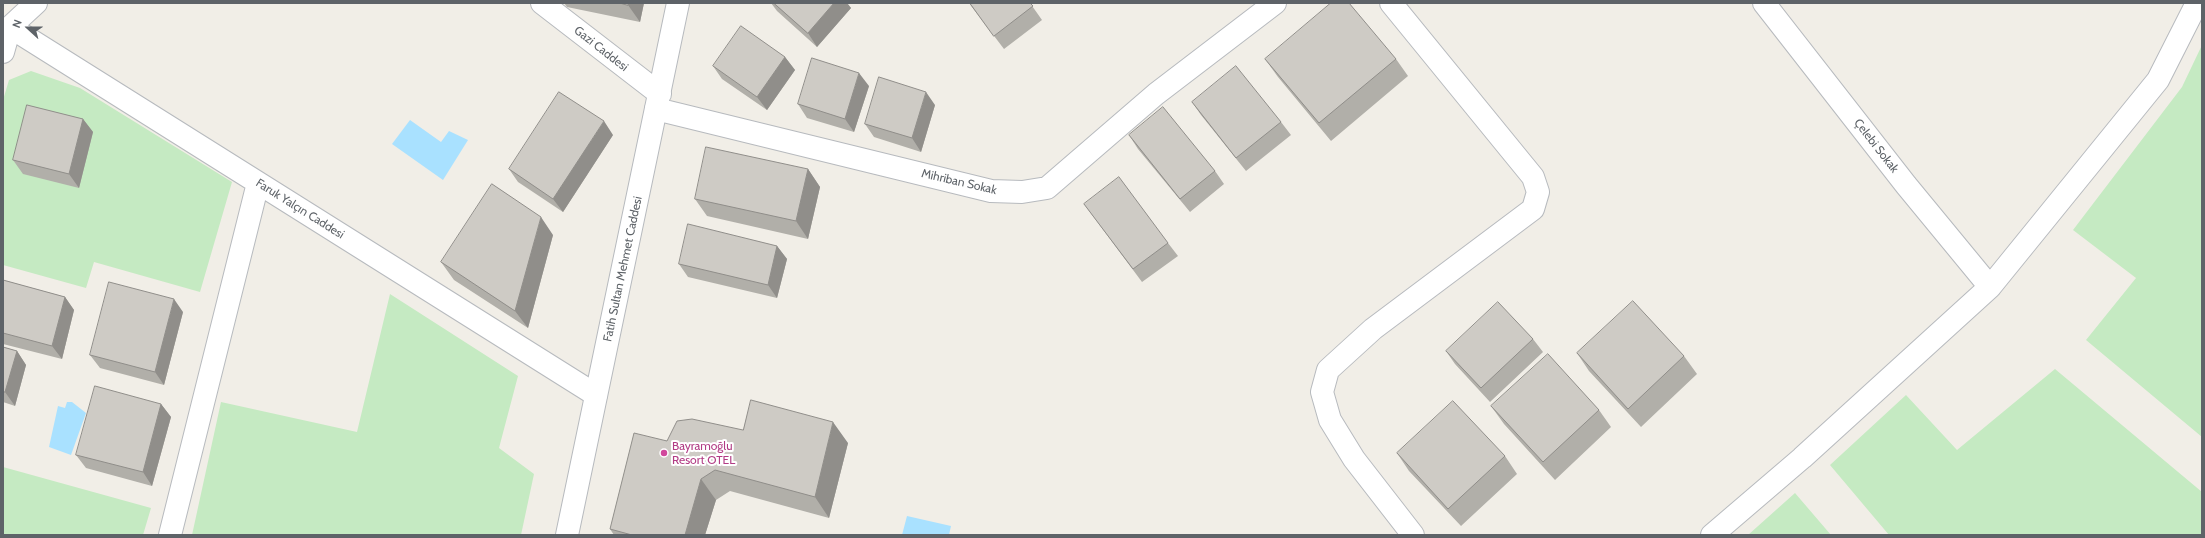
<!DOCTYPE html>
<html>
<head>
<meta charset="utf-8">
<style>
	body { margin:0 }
	#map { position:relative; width:2205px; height:538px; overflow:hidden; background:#f1eee7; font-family:Cabin,sans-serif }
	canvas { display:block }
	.frame { position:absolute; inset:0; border:4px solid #5e6368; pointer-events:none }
	.north { position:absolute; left:8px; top:8px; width:40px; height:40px; -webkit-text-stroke:3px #fff; paint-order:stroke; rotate:291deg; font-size:11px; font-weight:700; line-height:16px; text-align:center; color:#5e6368 }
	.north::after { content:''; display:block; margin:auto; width:14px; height:18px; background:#5e6368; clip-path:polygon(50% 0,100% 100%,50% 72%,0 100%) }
</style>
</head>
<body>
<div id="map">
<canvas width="2205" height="538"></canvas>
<div class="frame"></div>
<div class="north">N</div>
</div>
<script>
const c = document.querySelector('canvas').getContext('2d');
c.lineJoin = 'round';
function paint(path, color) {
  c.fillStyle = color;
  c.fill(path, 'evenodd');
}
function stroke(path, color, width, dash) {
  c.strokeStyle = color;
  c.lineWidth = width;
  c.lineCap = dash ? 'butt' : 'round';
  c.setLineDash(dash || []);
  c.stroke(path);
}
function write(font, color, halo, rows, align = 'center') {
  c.font = font + ' Cabin,sans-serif';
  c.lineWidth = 4;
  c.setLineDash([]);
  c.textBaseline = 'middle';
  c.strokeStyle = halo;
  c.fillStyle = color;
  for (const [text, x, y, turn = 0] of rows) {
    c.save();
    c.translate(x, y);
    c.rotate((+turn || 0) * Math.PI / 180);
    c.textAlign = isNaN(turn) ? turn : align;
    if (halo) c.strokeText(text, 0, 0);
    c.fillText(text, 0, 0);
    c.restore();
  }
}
const green = new Path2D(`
	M2202,45V437L2086,340L2136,278L2073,230L2182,87Z
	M31,71L80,88L232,182L200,292L94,262L86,288L3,265V100L9,80Z
	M390,294L518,376L499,448L534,474L521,535H192L221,402L357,432Z
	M2055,369L2202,492V535H1889L1830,465L1906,395L1957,450Z
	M3,467L151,508L143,535H3Z
	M1795,493L1831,535H1748Z`);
const water = new Path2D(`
	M410,120L441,142L449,131L468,140L443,180L392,144Z
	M67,402H72L86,413L71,455L49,447L58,406L65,408Z
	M907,516L951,526L949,535H902Z`);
const minor = new Path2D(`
	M542,3L660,94
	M1391,3L1533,177L1538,192L1533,209L1373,329L1328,370L1322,392L1330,420L1354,459L1413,535
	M1764,3L1906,185L1990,287
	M10,27L596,395
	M3,52L10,27L36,3
	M656,109L991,191L1022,192L1047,188L1156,94L1275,3
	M170,535L258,183
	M1712,535L1802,458L1990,287L2158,80L2197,3`);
const tertiary = new Path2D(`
	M567,535L678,3`);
const wall = new Path2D(`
	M564,3H644L640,22L567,7Z
	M771,3H847L851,8L817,47L777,11Z
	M969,3H1030L1042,20L1004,49Z
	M785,57L795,70L767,110L722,79L713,66Z
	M1265,59H1396L1408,76L1331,141L1278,77Z
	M869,86L854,132L807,118L798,104Z
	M1192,102L1281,122L1291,135L1246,171L1201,115Z
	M935,105L921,152L874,137L865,124Z
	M83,119L93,132L79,188L23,174L13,160Z
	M613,135L563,212L518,182L509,169Z
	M1129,135L1215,171L1224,184L1190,212L1138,149Z
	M808,169L820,187L808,239L707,216L695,199Z
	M1084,204L1168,243L1178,256L1142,282Z
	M553,235L528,328L454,280L441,262Z
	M777,246L787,259L777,298L688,277L679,264Z
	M3,280L65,297L74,310L62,359L3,344Z
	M183,312L164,385L100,368L90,355Z
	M1533,339L1543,352L1490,402L1455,364L1446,351Z
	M3,347L17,351L26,365L15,406L3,402Z
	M1577,353L1684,356L1697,374L1641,427L1589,371Z
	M161,404L171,417L152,486L86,468L76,455Z
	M1491,406L1599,410L1611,427L1555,480L1504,424Z
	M743,430L848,443L829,518L730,491L716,500L705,535H614L610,529L667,441Z
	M1397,453L1505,456L1517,474L1461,526L1409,471Z`);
const shadedWall = new Path2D(`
	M628,3H644L640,22L628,5Z
	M834,3H847L851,8L817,47L808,33Z
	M785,57L795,70L767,110L757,97Z
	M859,73L869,86L854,132L845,119Z
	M926,92L935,105L921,152L912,138Z
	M83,119L93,132L79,188L69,174Z
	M604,121L613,135L563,212L553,199Z
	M808,169L820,187L808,239L796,221Z
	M541,217L553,235L528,328L515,311Z
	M777,246L787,259L777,298L768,285Z
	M65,297L74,310L62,359L52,346Z
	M174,299L183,312L164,385L155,372Z
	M17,351L26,365L15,406L5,392Z
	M161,404L171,417L152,486L143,472Z
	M833,422L848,443L829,518L815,497Z
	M701,479L716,500L705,535H685Z`);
const building = new Path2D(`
	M620,3H628V5Z
	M774,3H834L808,33Z
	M970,3H1030L1033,6L994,36Z
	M1331,3H1349L1396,59L1319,123L1265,59Z
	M741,26L785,57L757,97L713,66Z
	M812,58L859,73L845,119L798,104Z
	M1236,66L1281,122L1236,158L1192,102Z
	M879,77L926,92L912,138L865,124Z
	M559,92L604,121L553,199L509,169Z
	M27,105L83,119L69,174L13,160Z
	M1163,107L1215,171L1180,199L1129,135Z
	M706,147L808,169L796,221L695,199Z
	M1119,177L1168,243L1133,269L1084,204Z
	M492,184L541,217L515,311L441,262Z
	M688,224L777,246L768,285L679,264Z
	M3,280L65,297L52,346L3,333Z
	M109,282L174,299L155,372L90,355Z
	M1633,301L1684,356L1628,409L1577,353Z
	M1498,302L1533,339L1481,388L1446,351Z
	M3,347L17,351L5,392H3Z
	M1548,354L1599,410L1543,462L1491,406Z
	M95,386L161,404L143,472L76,455Z
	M751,400L833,422L815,497L715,470L701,479L685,535H632L610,529L634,433L667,441L677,421L692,419L743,430Z
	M1453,401L1505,456L1448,509L1397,453Z`);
const markers = [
	[664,453,4,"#d1479c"]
];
const streetNames = [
	["Gazi Caddesi",601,49,38],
	["Çelebi Sokak",1876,146,52],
	["Mihriban Sokak",959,182,13],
	["Faruk Yalçın Caddesi",300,209,32],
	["Fatih Sultan Mehmet Caddesi",623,269,-78]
];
const hotelNames = [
	["Bayramoğlu",672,446],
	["Resort OTEL",672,460]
];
paint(green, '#c5eac2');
paint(water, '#a9e1ff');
stroke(minor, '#b7babe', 24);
stroke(tertiary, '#b7babe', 24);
stroke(minor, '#fff', 22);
stroke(tertiary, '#fff', 22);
paint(wall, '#b1afa9');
paint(shadedWall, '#908e8a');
paint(building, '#cecbc5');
stroke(building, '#908e8a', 1);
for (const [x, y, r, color] of markers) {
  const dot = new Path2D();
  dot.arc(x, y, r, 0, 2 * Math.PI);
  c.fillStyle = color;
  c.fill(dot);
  stroke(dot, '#fff', 1.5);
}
write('12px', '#5e6368', '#fff', streetNames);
write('12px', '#b23c85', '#fff', hotelNames, 'left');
</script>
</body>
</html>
